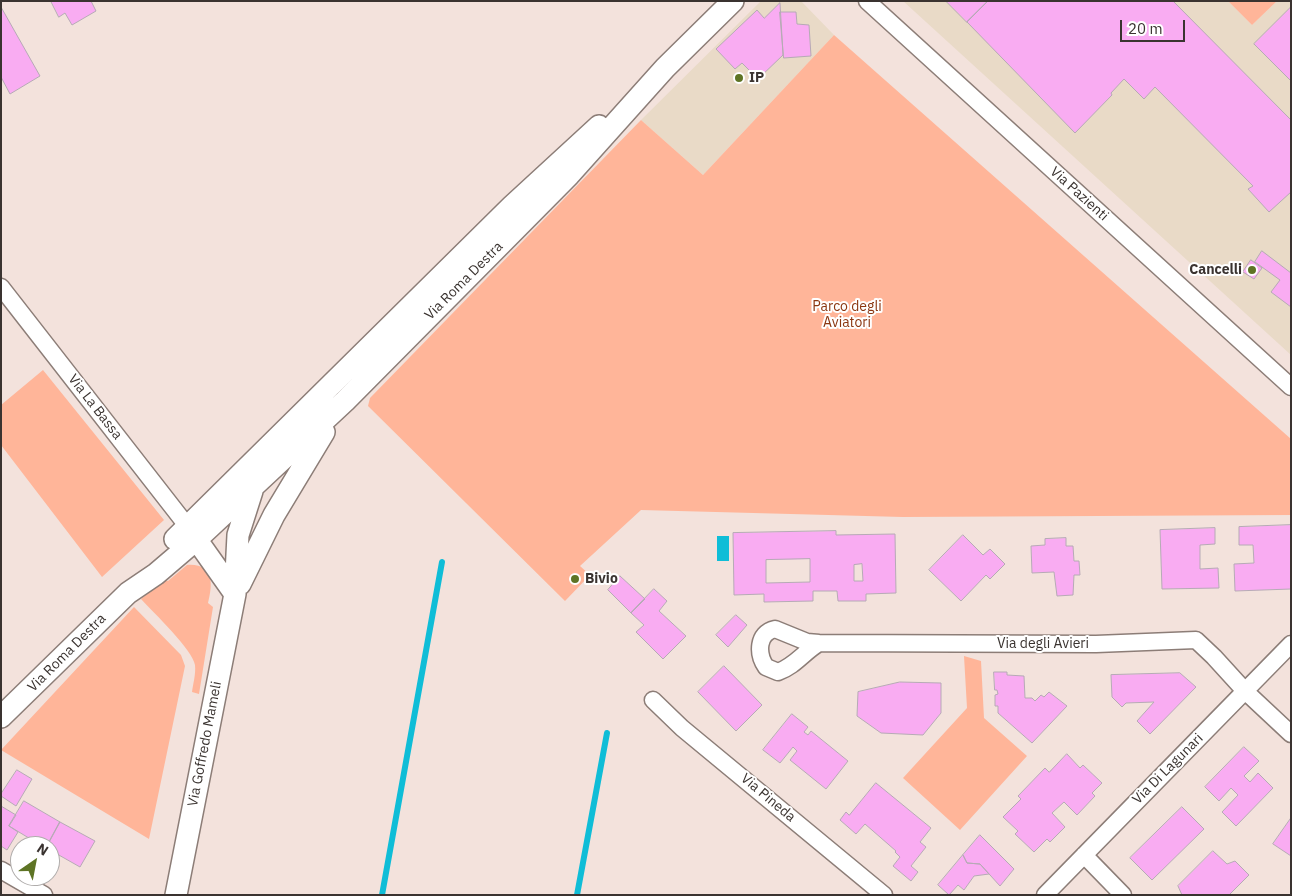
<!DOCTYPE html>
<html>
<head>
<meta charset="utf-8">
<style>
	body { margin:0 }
	#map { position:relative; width:1292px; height:896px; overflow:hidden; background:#f3e2dc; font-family:"IBM Plex Sans",sans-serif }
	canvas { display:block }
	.frame { position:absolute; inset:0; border:2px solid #3a3330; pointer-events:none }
	.north { position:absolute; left:10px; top:836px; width:50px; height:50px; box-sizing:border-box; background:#fff; border:1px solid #b0adac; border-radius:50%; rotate:33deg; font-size:14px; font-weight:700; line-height:20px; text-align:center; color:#3a3330 }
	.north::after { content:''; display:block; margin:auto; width:18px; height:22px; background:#5e7425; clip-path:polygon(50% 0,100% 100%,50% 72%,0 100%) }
	.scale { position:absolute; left:1120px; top:20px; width:65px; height:22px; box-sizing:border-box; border:2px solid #3a3330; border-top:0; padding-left:6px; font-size:15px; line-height:18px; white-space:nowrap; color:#3a3330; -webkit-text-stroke:4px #fff; paint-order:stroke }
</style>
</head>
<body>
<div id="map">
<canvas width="1292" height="896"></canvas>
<div class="frame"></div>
<div class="north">N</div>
<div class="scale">20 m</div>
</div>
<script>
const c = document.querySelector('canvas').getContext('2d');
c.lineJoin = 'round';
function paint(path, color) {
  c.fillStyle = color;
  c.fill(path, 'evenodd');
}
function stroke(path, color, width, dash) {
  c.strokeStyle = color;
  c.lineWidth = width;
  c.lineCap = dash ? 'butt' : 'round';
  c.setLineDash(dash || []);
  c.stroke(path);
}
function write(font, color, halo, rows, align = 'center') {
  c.font = font + ' "IBM Plex Sans",sans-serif';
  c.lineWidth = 4;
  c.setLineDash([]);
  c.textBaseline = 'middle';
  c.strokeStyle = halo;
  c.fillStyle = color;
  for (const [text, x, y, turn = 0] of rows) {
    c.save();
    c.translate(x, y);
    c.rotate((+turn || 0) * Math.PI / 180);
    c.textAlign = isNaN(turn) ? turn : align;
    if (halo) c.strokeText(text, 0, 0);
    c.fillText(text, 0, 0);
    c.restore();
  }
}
const commercial = new Path2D(`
	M761,1H801L834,35L703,175L641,120Z
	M903,1H1228L1252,25L1277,1H1291V355Z`);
const green = new Path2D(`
	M1228,1H1277L1252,25Z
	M834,35L1291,439V515L903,517L641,510L580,566L590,575L565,601L368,406L370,398L641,120L703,175Z
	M43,370L164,520L102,577L1,445V405Z
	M187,565C214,563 213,584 208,603L213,607L199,694L192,692C193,684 196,674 195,665C193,650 153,612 141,599L163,580L168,581Z
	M134,607L181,655L185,666L149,839L1,750Z
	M964,656L981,661L984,718L1027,756L960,830L903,778L967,708Z`);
const water = new Path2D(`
	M717,536H729V561H717Z`);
const stream = new Path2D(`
	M382,895L442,562
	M577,895L607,733`);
const building = new Path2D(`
	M51,1H91L96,11L72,25L65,13L59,17Z
	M946,1H988L967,22Z
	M988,1H1173L1291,120V192L1269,212L1248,189L1253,186L1155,87L1144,99L1124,79L1111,93L1112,95L1075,133L967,22Z
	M780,3L783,55L758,79L742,63L735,69L716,49L757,10L764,18Z
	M1,7L40,76L10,94L1,77Z
	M1291,7V81L1254,44Z
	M780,12H796L797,24L809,25L811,56L784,58Z
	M1262,251L1291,273V307L1271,292L1280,280L1255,262Z
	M1251,260L1262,268L1254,279L1243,272Z
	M1291,525V589L1235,591L1234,564L1254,563L1253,545H1239V527Z
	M1215,528V544L1200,545V569L1218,568L1219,588L1162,589L1160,530Z
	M836,531V535L895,534L896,593L866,594V601H838L837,591H813V601L764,602V594L734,595L733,533ZM810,559V582L766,583V560ZM862,564L863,581H854V565Z
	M963,535L983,555L990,549L1005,564L990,579L986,575L961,601L929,570Z
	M1066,538V546H1073L1074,561H1079L1080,575H1074L1073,595L1057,596L1054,572L1032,573L1031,546L1045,545V539Z
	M620,576L645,599L631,613L608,590Z
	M654,589L667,601L659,611L686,636L663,659L636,632L644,625L631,613Z
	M736,615L747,625L728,647L716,635Z
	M724,666L762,705L736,731L698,692Z
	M994,672H1007V675L1024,676L1025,698H1032L1035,701L1041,695L1044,697L1049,692L1067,706L1032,743L998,713V706H995V695L998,694L997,690H995Z
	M1180,673L1196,687L1150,734L1137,721L1154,702L1126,703L1122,707L1112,697L1111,675Z
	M900,682L941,683V713L923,735L881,733L857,716L858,692Z
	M792,714L808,727L804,732L808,735L811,731L848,761L826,789L790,760L797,751L793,747L780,763L763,750Z
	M1244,747L1259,761L1244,776L1250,782L1258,773L1273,788L1236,826L1222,812L1238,795L1231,788L1219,801L1205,787Z
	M1067,754L1080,768L1083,765L1102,783L1092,793L1095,796L1077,815L1064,802L1052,813L1065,827L1050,842L1047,839L1034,852L1015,834L1018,831L1003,817L1021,799L1018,796L1045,768L1049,772Z
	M17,770L32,779L16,806L1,796V794Z
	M876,783L931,828L920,842L926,847L911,866L918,872L911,881L893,866L900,857L895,852L896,851L865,824L856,834L840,820L846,812L849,815Z
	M24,801L60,822L47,846H42L9,826Z
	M1,806L16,815L9,826L18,832L7,850L1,846Z
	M1182,807L1204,829L1152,880L1130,858Z
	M1291,818V856L1273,844Z
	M60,822L95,841L80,867L50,850V846H47Z
	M980,835L1014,869L1000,886L980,864L967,863L963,855Z
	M1213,851L1227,864L1235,861L1249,875L1229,895H1182L1178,886Z
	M963,855L967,863L980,864L989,874L974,876L964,890L958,885L949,895L938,885Z`);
const minor = new Path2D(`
	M867,1L1291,387
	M1,287L188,527
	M819,643C804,652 795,666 778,672L766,667C757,654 757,633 775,629L807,642L819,643L1096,644L1196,640L1214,657L1245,691L1291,734
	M653,700L682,728L884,895
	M1084,855L1123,895
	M1,870L44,895
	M1045,895L1291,644`);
const tertiary = new Path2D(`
	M189,529L235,594
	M175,539L512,206L599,126
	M240,584L274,515L324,432
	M1,717L128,593L156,574L197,539L345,401L569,175L665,68L733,1
	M176,895L235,594L238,535L252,491`);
const markers = [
	[739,78,5,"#5e7425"],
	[1252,270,5,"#5e7425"],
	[575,579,5,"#5e7425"]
];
const poiNames = [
	["IP",749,78],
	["Cancelli",1242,270,"right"],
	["Bivio",585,579]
];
const streetNames = [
	["Via Pazienti",1079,194,42],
	["Via Roma Destra",464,281,-45],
	["Via La Bassa",95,407,52],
	["Via degli Avieri",1043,644],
	["Via Roma Destra",67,653,-45],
	["Via Goffredo Mameli",205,744,-79],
	["Via Di Lagunari",1168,769,-45],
	["Via Pineda",768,798,40]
];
const parkNames = [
	["Parco degli",847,307],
	["Aviatori",847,323]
];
paint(commercial, '#e9dac7');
paint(green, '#ffb599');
paint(water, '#0fbdd7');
stroke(stream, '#0fbdd7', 6);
paint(building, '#f9acf2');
stroke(building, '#b6aab5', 1);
stroke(minor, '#8c7d77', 19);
stroke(tertiary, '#8c7d77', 24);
stroke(minor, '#fff', 16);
stroke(tertiary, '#fff', 21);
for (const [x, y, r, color] of markers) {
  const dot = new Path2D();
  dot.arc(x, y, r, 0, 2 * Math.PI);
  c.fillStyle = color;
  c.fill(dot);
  stroke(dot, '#fff', 2);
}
write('bold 14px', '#3a3330', '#fff', poiNames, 'left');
write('14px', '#3a3330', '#fff', streetNames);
write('14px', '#8b3610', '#fff', parkNames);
</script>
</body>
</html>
